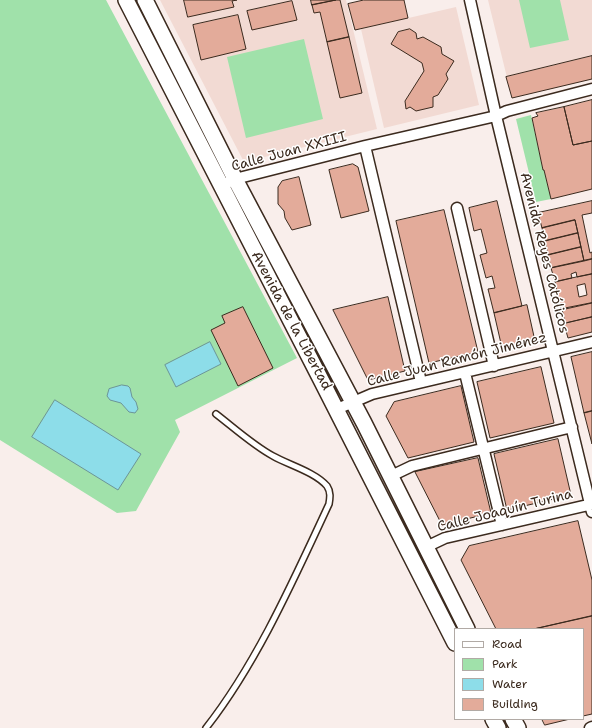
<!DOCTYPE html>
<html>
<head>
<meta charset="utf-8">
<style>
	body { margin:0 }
	#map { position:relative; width:592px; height:728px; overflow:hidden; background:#f9eeeb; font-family:"Shantell Sans",sans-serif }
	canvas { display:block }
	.legend { position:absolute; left:454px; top:628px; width:130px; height:92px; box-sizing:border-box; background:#fff; border:1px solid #b1aaa5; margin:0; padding:5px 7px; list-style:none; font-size:12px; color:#3b2a1e }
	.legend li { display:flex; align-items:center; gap:8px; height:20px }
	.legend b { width:20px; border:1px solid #b1aaa5 }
</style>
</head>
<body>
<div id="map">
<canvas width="592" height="728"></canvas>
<ul class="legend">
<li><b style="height:5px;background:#fff"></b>Road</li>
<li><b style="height:11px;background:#a0e1aa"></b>Park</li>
<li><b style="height:11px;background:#8ddde9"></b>Water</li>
<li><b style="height:11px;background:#e3ab9a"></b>Building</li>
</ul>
</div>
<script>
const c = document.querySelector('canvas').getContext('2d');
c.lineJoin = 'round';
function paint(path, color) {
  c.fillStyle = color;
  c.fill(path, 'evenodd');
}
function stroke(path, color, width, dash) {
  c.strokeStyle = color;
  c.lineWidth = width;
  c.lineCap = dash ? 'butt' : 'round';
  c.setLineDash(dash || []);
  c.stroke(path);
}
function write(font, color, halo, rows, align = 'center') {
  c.font = font + ' "Shantell Sans",sans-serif';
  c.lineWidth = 3;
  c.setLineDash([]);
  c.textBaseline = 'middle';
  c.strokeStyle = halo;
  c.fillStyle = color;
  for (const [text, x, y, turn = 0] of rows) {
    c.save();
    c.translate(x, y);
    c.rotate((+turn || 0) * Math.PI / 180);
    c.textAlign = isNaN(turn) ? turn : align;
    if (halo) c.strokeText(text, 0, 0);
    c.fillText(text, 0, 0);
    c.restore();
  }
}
const built = new Path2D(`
	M160,0H346L377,129L244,162Z
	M488,0H592V79L512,98Z
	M456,7L479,105L384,128L361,29Z`);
const green = new Path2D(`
	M0,0H106L297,358L175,420L180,432L136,511L117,513L0,440Z
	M519,0H560L569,40L530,48Z
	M304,39L323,119L246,138L227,57Z
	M531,115L543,170H544L551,199L536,202L516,119Z`);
const water = new Path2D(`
	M210,342L221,364L176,387L165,365Z
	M122,385L128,386L130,388L132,397L136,402L138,409L135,413L129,412L121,403L110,400L107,396L109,389Z
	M55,400L141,454L118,490L32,437Z`);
const building = new Path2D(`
	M184,0H237L232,1L234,7L188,17Z
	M311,0H336L312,5Z
	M336,0H340L349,37L327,42L320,12L314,13L312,5Z
	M364,0H404L408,18L355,30L348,4Z
	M292,1L297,20L252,30L247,11Z
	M238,15L246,49L201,60L193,25Z
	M410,29L416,33L417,39L423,37L441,47L442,54L454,61L446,74L448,79L438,95L433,97V107L416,111L410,107L406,109L405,101L424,71L422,63L391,44L398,32Z
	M349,37L362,93L340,98L327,42Z
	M592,56V79L512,98L506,77Z
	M592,100V141L573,145L564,107Z
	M564,107L573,145L592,141V189L551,199L544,170H543L532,118L538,116L536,113Z
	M353,164L358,167L369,211L341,218L329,170Z
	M299,177L311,225L292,230L285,218L284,211L278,204V187L282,181Z
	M497,201L522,306L494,313L488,289L495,288L492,276L486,278L480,255L487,253L481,229L474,231L469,208Z
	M592,201V213L582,215L590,253L592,252V259L584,261L575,220L542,228L538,213Z
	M444,210L478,352L429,363L396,221Z
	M575,220L578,233L545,241L542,228Z
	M578,233L581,247L548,255L545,241Z
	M581,247L584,261L551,268L548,255Z
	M592,259V274L577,277L576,272L571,274L572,278L555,282L551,268Z
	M592,274V303L561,310L555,282ZM585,284L587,295L579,297L577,286Z
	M388,297L405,371L368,380L333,310Z
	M592,303V317L565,323L562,309Z
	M527,305L535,341L502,348L494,313Z
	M243,307L273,368L238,386L211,330L225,323L222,316Z
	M592,317V332L568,338L564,324Z
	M592,352V411L584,413L571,357Z
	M541,367L554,423L490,438L477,382Z
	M461,386L474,442L408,458L386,416L394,402Z
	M592,411V444L584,413Z
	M558,439L571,495L507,510L494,454Z
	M478,458L491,513L442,525L415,472Z
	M578,521L592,580V616L534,629H496L461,560L469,546Z
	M592,616V714L583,716V629H534Z
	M542,719H570L545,725Z`);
const lane = new Path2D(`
	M206,728C257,663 294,579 329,504C330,498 331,492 327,486C315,472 289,465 273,456C254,446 233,427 216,414`);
const street = new Path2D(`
	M470,0L496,116L592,512
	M365,146L421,382
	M221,186L235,179L365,146L496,116L507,111L592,89
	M457,208L494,366
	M465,373L502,525
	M337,409L372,394L592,342
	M391,476L412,466L572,427
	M426,547L445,538L592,504
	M590,728L592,727`);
const secondary = new Path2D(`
	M126,0C235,214 347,428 455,643
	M145,0L235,179L364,423L467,629
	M493,719L498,728
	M513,719L518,728`);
const streetNames = [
	["Calle Juan XXIII",289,152,-15],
	["Avenida Reyes Católicos",544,253,76],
	["Avenida de la Libertad",291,321,62],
	["Calle Juan Ramón Jiménez",457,360,-14],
	["Calle Joaquín Turina",505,511,-14]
];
paint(built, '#f2dad3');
paint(green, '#a0e1aa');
paint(water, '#8ddde9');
stroke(water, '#6c9598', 1);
paint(building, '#e3ab9a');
stroke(building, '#3b2a1e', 1);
stroke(lane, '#3b2a1e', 8);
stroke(street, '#3b2a1e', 13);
stroke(secondary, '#3b2a1e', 18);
stroke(lane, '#fff', 5);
stroke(street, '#fff', 10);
stroke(secondary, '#fff', 15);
write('14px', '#3b2a1e', '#fff', streetNames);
</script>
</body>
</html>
